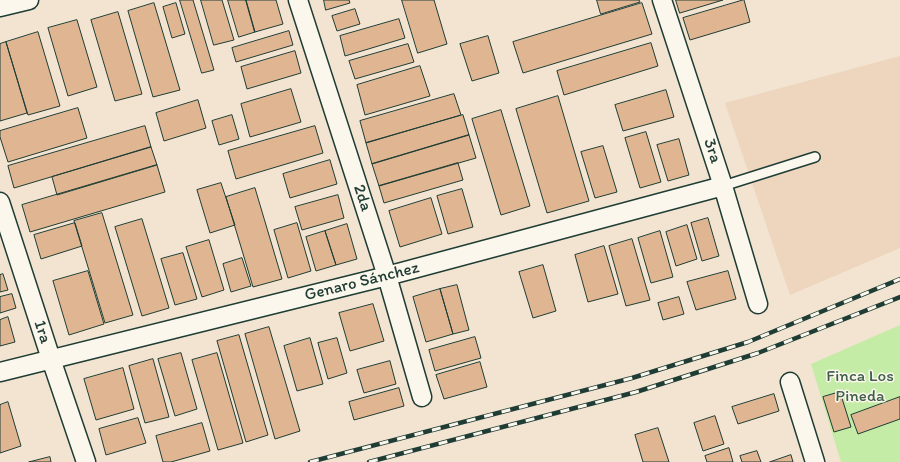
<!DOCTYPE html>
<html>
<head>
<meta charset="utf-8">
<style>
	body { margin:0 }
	canvas { display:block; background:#f3e3d1 }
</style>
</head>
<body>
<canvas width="900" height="462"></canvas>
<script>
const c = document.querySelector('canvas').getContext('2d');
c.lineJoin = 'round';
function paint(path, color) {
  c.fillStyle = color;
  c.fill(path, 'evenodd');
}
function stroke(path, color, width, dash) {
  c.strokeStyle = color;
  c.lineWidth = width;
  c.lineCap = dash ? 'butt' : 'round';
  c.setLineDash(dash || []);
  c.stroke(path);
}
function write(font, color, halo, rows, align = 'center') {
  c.font = font + ' Itim,sans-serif';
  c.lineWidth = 3;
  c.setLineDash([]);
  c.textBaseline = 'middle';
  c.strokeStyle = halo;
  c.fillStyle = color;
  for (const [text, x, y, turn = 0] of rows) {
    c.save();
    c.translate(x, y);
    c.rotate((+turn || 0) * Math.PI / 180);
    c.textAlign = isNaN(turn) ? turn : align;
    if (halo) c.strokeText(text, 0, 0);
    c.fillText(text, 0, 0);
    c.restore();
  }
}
const built = new Path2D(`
	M900,56V248L790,295L725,103Z`);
const green = new Path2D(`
	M900,325V462H841L811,364Z`);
const building = new Path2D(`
	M180,0H193L214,70L202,73Z
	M201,0H222L234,40L214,45Z
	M228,0H246L255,32L239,37Z
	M246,0H276L283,24L255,32Z
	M324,0H349L350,3L326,10Z
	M402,0H434L447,44L418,53Z
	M597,0H639L640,2L601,14Z
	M676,0H723L680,13Z
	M744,0L750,22L690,40L683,18Z
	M154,3L180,90L153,97L128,11Z
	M176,3L185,34L172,38L163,7Z
	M642,3L652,34L523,73L513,42Z
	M355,9L360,24L337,31L332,16Z
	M118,12L142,94L115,101L91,20Z
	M399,19L405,38L345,56L340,36Z
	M77,20L97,87L68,96L48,28Z
	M289,31L293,45L236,62L232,48Z
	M38,32L60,106L28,115L6,42Z
	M488,36L499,73L472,81L460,44Z
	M6,42L27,113L0,121V44Z
	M651,43L658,66L564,95L557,71Z
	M408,44L414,62L355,79L349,61Z
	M295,51L301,73L247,89L241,67Z
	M420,66L430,96L365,115L357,85Z
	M291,89L301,122L250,137L241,104Z
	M666,90L674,117L623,131L615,105Z
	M454,94L461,115L366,143L360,121Z
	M558,96L589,201L547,213L516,109Z
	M198,100L206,128L164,141L156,113Z
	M78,108L87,138L8,162L0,137V131Z
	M501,110L530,206L501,215L472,119Z
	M232,115L239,139L219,145L212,121Z
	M463,115L469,135L372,164L366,143Z
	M145,126L151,147L14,188L8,166Z
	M315,126L323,153L236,179L228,151Z
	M646,132L661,182L640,188L625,138Z
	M469,135L476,158L379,186L372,164Z
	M679,139L689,175L668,181L657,145Z
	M603,146L617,192L595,198L581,152Z
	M151,147L157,165L57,195L52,177Z
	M330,160L337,184L290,198L283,174Z
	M458,163L463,180L384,203L379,186Z
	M157,165L165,192L30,232L22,205Z
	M221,183L235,225L210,233L197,190Z
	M255,188L282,279L253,287L226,197Z
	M462,189L473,227L448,234L437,196Z
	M338,195L344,218L302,230L295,207Z
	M431,198L442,234L400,247L389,211Z
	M102,213L133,315L105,323L74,221Z
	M708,218L719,256L702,261L691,223Z
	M142,219L169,308L142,316L115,227Z
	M75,223L82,246L41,259L34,235Z
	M297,223L311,271L288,278L274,230Z
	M347,224L357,259L336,265L325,231Z
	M687,225L697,259L676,266L666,232Z
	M325,231L336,265L316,271L306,237Z
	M660,231L673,277L651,283L638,238Z
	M632,239L650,300L626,306L609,246Z
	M209,240L224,290L202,297L186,247Z
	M604,246L618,294L588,302L575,255Z
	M183,253L197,299L175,305L161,259Z
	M242,258L251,286L231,292L223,264Z
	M543,265L556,311L533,318L519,272Z
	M88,271L104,324L69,335L53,281Z
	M728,271L736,299L696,310L687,282Z
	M3,274L8,290L0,292V275Z
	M457,285L469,330L453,334L440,289Z
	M440,289L453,334L426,342L413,297Z
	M12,294L16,308L0,313V297Z
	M679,297L684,314L663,320L658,303Z
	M373,304L384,341L350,351L339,313Z
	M8,317L15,342L0,346V320Z
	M269,327L300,431L275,439L245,334Z
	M239,335L268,435L246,442L217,341Z
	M475,337L481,358L435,371L429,350Z
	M310,338L323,384L297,391L284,346Z
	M337,338L347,373L328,379L318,343Z
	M181,353L197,409L175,416L158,359Z
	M217,353L243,443L218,450L192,360Z
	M153,359L169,417L145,423L129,366Z
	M390,361L396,384L364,393L357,370Z
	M480,362L487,387L444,399L436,375Z
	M123,368L134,409L96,420L84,379Z
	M399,388L404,406L354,420L349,402Z
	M840,392L851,427L834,432L823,397Z
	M774,394L779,411L738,424L732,407Z
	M900,397V419L858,434L851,415Z
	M8,402L21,446L0,453V405Z
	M715,416L724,444L703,451L694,423Z
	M138,418L146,443L106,455L99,429Z
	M202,423L210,451L171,462H163L156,436Z
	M658,428L669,462H643L635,435Z
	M729,448L733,462H707L705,456Z
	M757,451L761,462H742L740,456Z
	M791,455L793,462H770Z
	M50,457L51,462H29Z`);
const lane = new Path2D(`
	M723,186L815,157`);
const street = new Path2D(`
	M298,0L387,276L422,397
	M662,0L723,186L758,304
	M0,7L29,0
	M0,202L51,359L86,462
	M0,372L387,276L723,186
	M790,382L815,462`);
const rail = new Path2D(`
	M310,462L632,378L748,342L900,279
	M369,462L636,392L758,353L900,297`);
const streetNames = [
	["3ra",712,151,72],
	["2da",362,198,72],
	["Genaro Sánchez",362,282,-14],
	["1ra",42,332,72]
];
const parkNames = [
	["Finca Los",860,377],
	["Pineda",860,397]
];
paint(built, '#edd5be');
paint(green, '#c5eca7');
paint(building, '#e0b591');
stroke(building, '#1f3d34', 1);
stroke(lane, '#1f3d34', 12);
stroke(street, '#1f3d34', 21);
stroke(lane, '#fbf7ec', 9);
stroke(street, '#fbf7ec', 18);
stroke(rail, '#1f3d34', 4.5);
stroke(rail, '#fbf7ec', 3, [9]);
write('17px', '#1f3d34', '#fbf7ec', streetNames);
write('17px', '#40604b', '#fbf7ec', parkNames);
</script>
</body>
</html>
